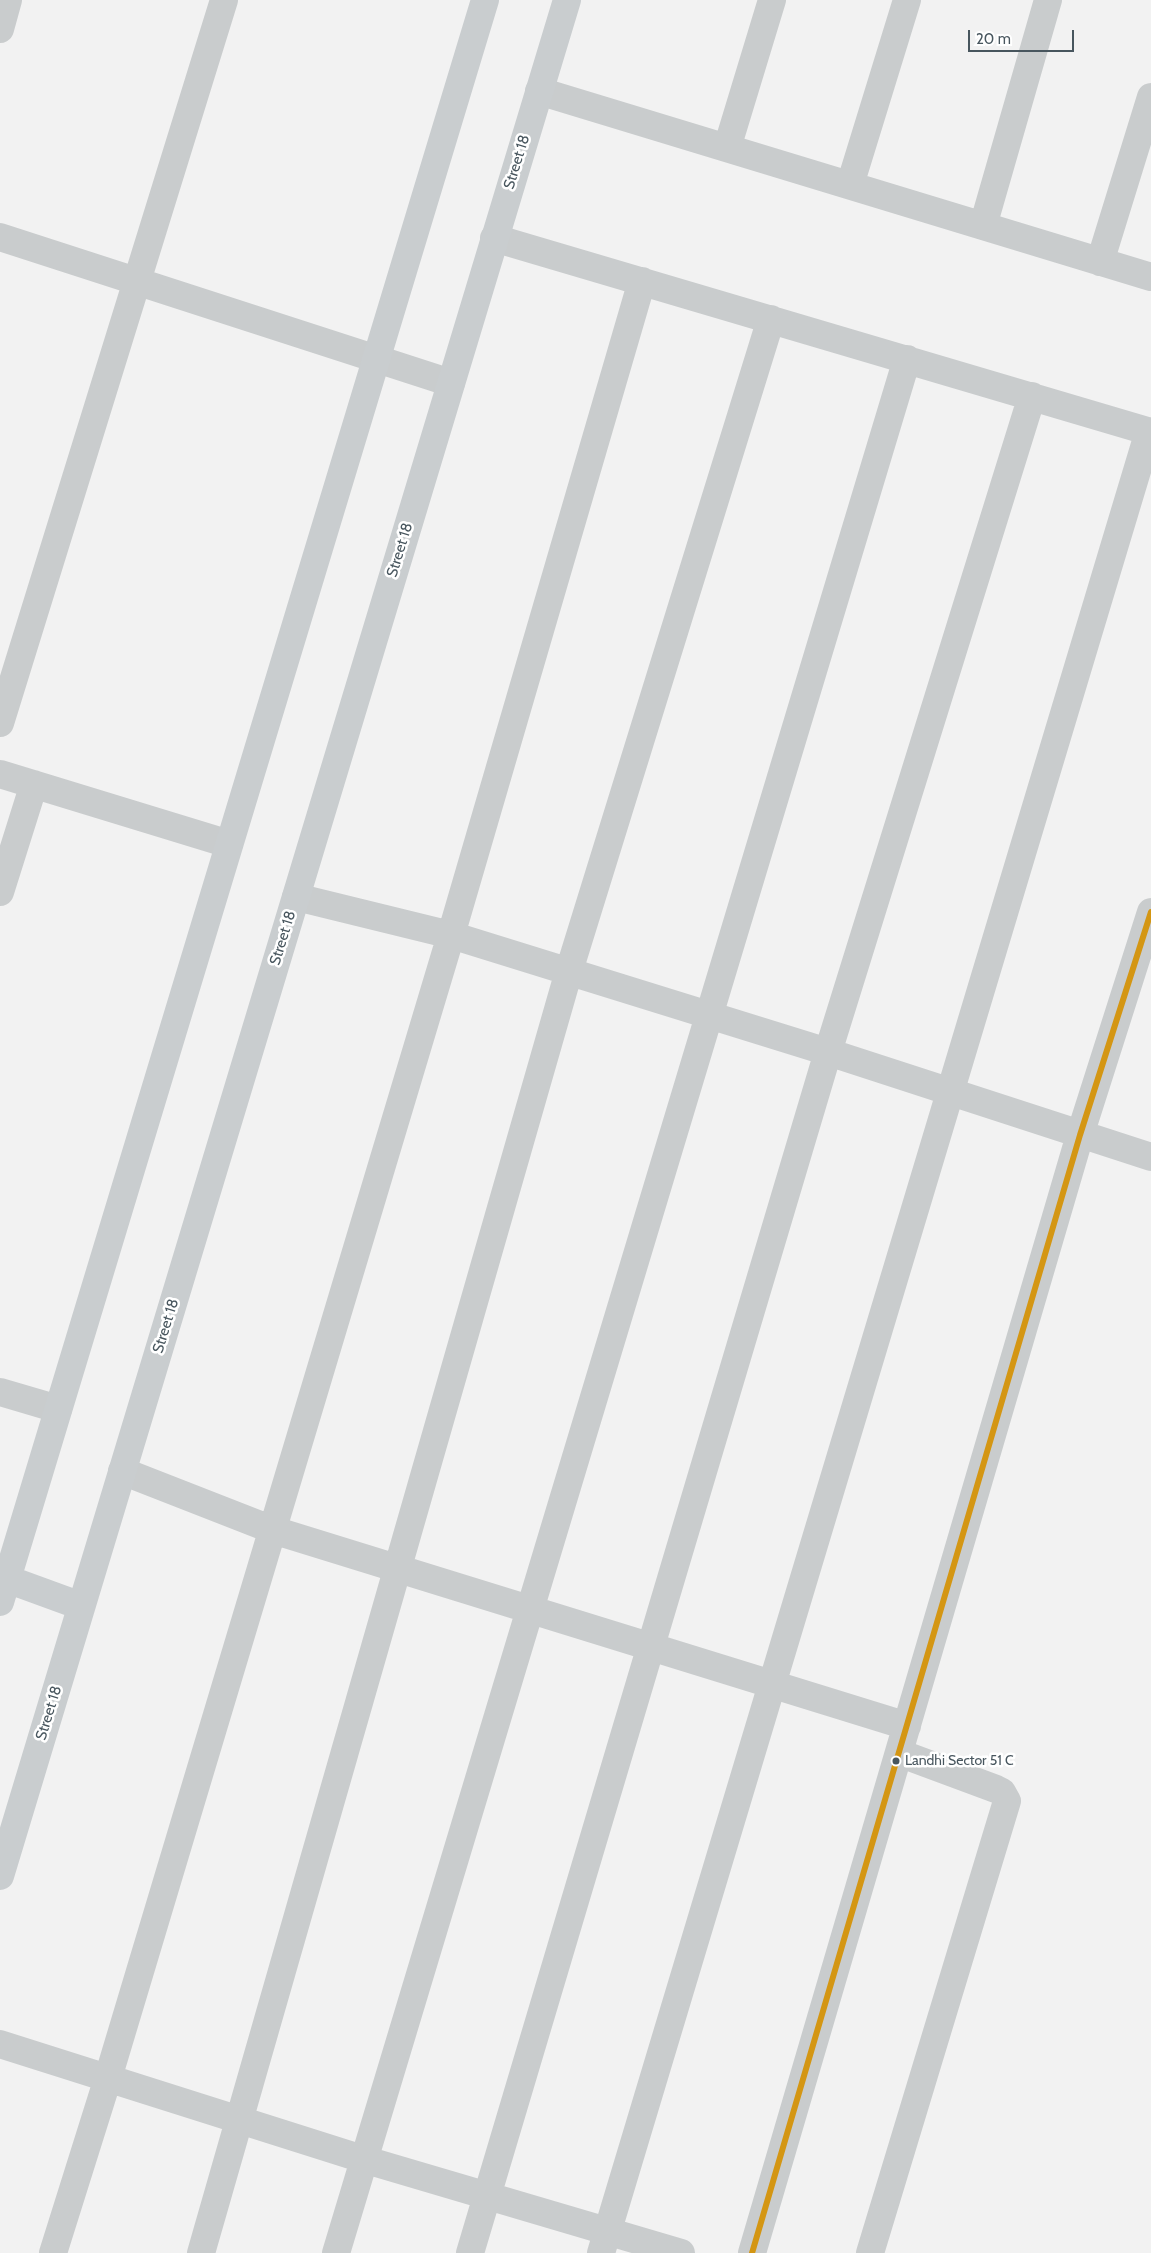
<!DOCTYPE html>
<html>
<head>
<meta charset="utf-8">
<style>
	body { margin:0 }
	#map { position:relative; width:1151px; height:2253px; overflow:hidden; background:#f2f2f2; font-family:Cabin,sans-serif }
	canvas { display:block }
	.scale { position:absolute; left:968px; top:30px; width:106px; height:22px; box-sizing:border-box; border:2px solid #48565e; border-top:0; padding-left:6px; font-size:15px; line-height:18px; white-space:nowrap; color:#48565e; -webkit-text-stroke:4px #fff; paint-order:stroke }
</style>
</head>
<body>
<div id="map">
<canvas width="1151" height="2253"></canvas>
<div class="scale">20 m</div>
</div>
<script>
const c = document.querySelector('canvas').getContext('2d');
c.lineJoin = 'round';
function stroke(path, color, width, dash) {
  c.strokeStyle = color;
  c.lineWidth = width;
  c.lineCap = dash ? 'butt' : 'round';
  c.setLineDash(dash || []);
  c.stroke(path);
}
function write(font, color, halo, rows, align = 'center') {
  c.font = font + ' Cabin,sans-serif';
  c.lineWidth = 5;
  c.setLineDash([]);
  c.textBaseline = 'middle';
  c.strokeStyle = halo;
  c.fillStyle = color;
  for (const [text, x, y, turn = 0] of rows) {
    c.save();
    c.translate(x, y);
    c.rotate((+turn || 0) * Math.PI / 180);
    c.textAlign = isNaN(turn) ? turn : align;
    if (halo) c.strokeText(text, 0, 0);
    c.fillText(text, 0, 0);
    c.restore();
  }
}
const street = new Path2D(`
	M0,29L8,0
	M539,91L1151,277
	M727,148L772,0
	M850,185L907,0
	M983,226L1048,0
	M0,237L451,383
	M494,238L1151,432
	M1100,262L1151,97
	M0,723L224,0
	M0,774L229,844
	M0,892L34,784
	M296,897L451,935L828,1052L1151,1157
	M0,1392L58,1409
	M122,1471L273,1530L907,1726
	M0,2044L366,2160L681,2253
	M53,2253L108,2078L451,935L642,281
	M201,2253L569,971L771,319
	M336,2253L907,359
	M470,2253L828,1052L1032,396
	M601,2253L1149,431
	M752,2253L1080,1135L1151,912
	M870,2253L1007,1801L1002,1792L996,1789L899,1753`);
const secondary = new Path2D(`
	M7,1579L81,1606
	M0,1602L485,0
	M0,1876L567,0`);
const bus1 = new Path2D(`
	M752,2253L1080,1135L1151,912`);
const markers = [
	[896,1761,4.5,"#48565e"]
];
const busNames = [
	["Landhi Sector 51 C",905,1761]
];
const streetNames = [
	["Street 18",517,162,-73],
	["Street 18",400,550,-73],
	["Street 18",283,938,-73],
	["Street 18",166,1326,-73],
	["Street 18",49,1713,-73]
];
stroke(street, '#c9cccd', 28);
stroke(secondary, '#c9cdcf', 28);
stroke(bus1, '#d49613', 6);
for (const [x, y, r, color] of markers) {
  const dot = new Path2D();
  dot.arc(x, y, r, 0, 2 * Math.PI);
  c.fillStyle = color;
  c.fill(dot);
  stroke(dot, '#fff', 2);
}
write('14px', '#48565e', '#fff', busNames, 'left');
write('15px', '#48565e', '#fff', streetNames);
</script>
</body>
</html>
